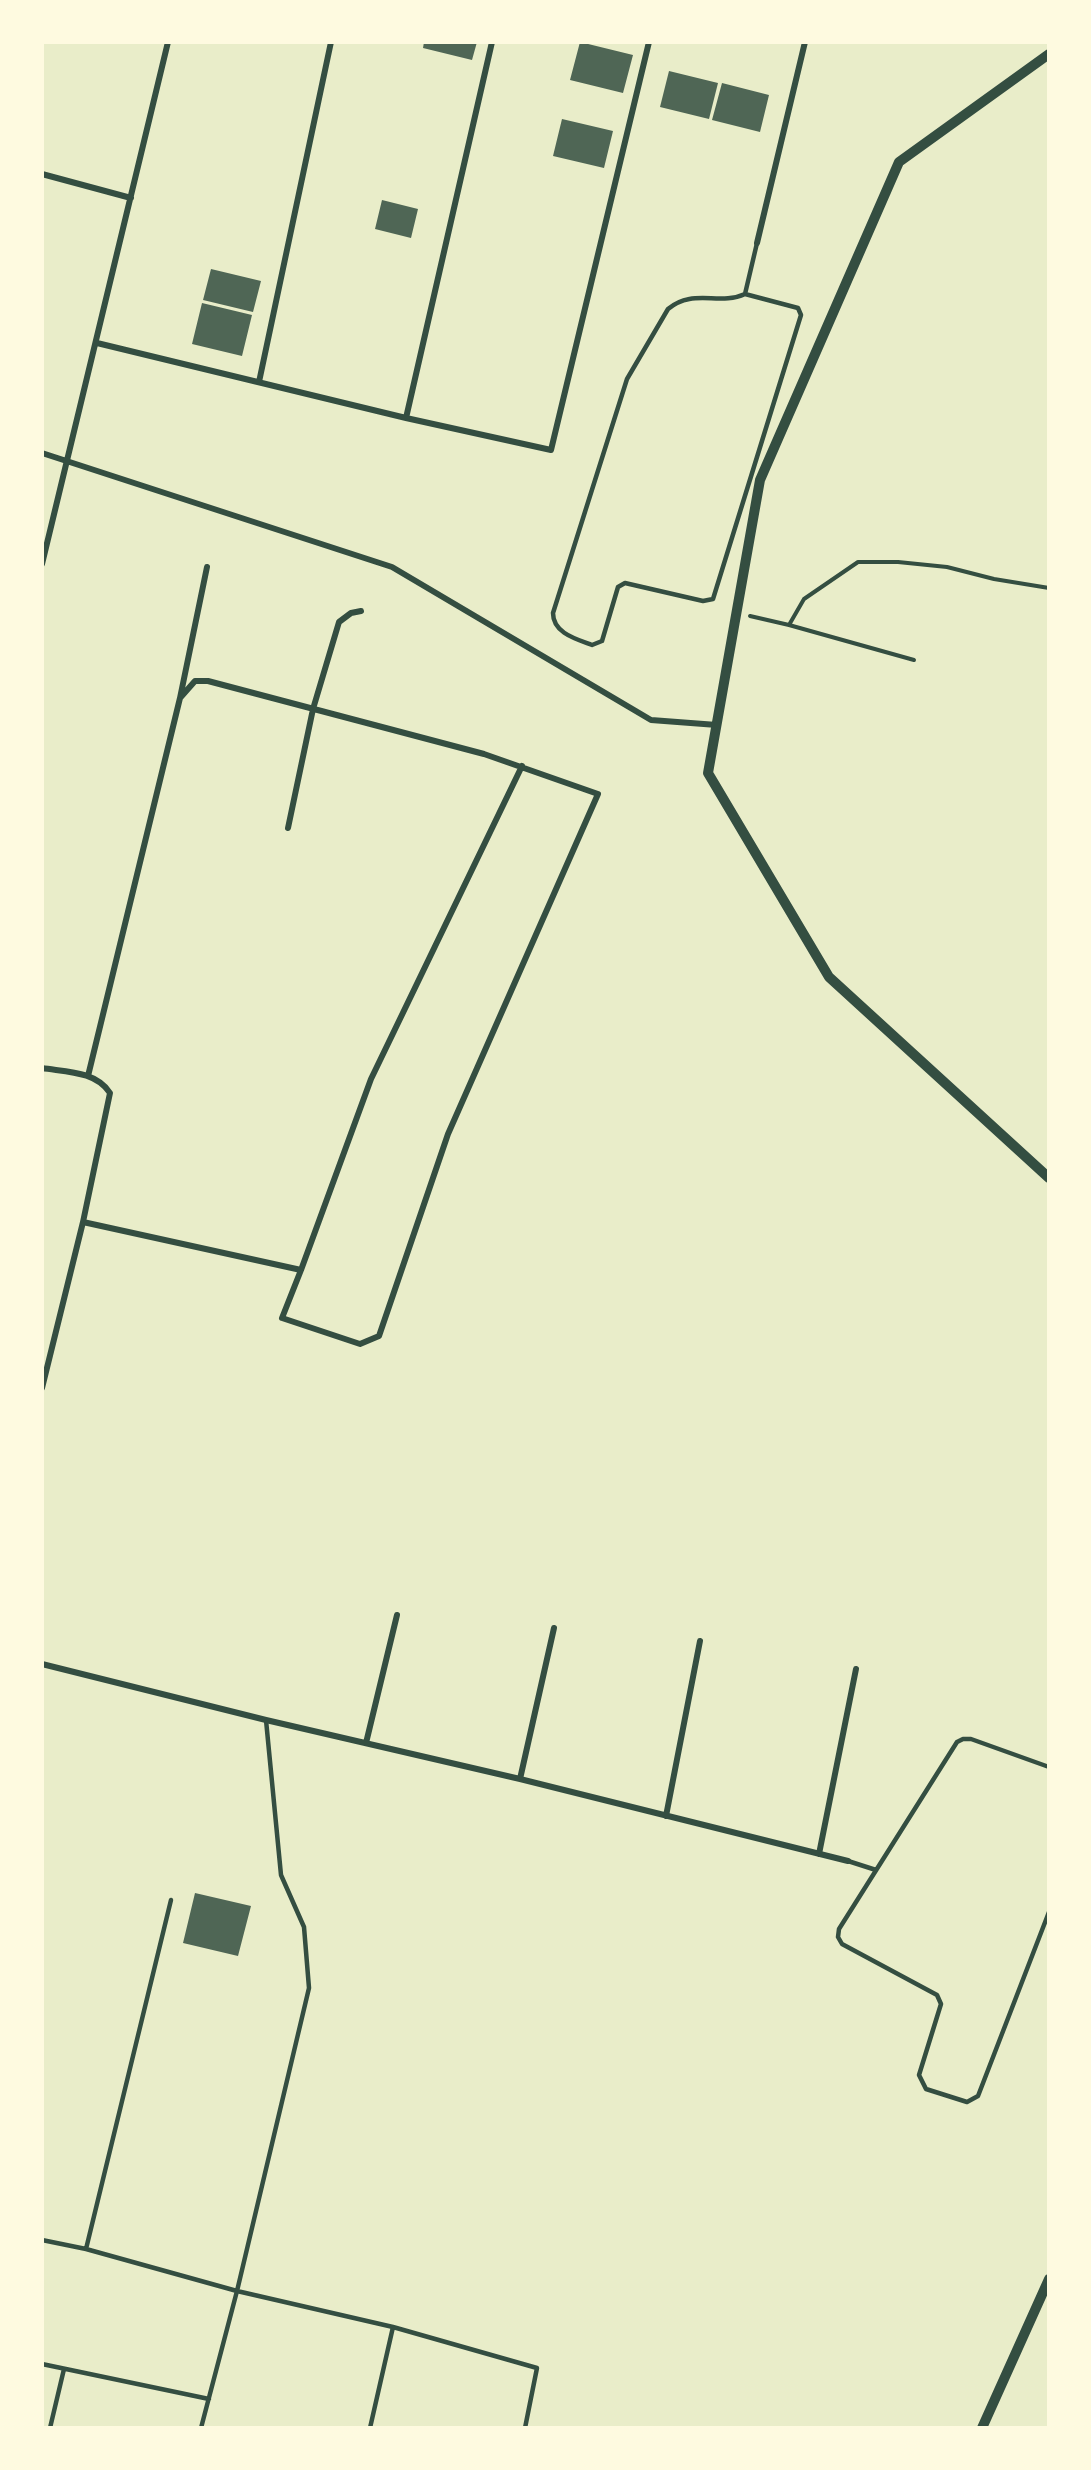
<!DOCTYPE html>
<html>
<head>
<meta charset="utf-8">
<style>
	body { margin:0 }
	#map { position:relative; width:1091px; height:2470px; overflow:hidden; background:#e9edc9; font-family:Signika,sans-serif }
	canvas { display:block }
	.frame { position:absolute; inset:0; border:44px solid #fefae0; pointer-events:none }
</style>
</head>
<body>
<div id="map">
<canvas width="1091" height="2470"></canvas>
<div class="frame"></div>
</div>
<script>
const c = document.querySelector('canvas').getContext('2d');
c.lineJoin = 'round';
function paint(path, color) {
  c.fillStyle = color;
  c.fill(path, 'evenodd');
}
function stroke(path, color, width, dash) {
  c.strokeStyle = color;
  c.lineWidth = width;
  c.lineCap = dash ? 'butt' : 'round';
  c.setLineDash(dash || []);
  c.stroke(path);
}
const building = new Path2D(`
	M424,42H477L472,60L423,48Z
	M580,42L633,55L623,93L570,80Z
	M669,71L718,83L709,119L660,107Z
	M722,83L769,95L760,132L712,120Z
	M562,119L613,131L604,168L553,156Z
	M382,200L418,209L411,238L375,229Z
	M211,269L261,281L253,312L203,300Z
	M202,303L252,315L242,356L192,344Z
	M195,1893L251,1906L238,1956L183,1943Z`);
const path = new Path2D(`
	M750,616L789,625L804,599L858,562H898L947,567L994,579L1049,588
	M789,625L914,660`);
const service = new Path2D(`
	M745,294L798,308L801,315L713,599L703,601L625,583L618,587L602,641L592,645C576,639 553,633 553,613L627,379L668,309C693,288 719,306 745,294L757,243
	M1049,1767L971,1739H963L957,1742L839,1929L838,1937L842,1944L937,1995L941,2004L919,2075L926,2089L967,2102L978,2096L1049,1912
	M848,1861L876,1870
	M42,2240L86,2249L237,2291L393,2327L537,2368L525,2428
	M86,2249L171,1900
	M42,2364L209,2399
	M50,2428L64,2369
	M201,2428L237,2291L309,1988L304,1927L281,1875L266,1720
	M370,2428L393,2327`);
const minor = new Path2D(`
	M42,174L131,198
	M757,243L805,42
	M97,343L406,418L551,450L649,42
	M259,382L331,42
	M406,418L492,42
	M42,453L392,567L651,720L717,725
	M42,564L168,42
	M180,698L207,567
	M288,828L313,709L339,622L351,613L361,611
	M42,1068C66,1072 96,1071 110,1093L83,1222L42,1388
	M83,1222L301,1270L282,1318L360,1344L379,1336L448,1134L598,794L484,754L208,681H195L180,698L88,1076
	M301,1270L371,1079L522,766
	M42,1664L266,1720L520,1779L848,1861
	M366,1743L397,1615
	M520,1779L554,1628
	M666,1816L700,1641
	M819,1854L856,1669`);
const tertiary = new Path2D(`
	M1049,54L899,162L760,480L708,773L829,977L1049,1178
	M982,2428L1049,2279`);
paint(building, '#4f6655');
stroke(path, '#344e41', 4);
stroke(service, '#344e41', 4.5);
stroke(minor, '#344e41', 6);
stroke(tertiary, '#344e41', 10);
</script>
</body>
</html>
